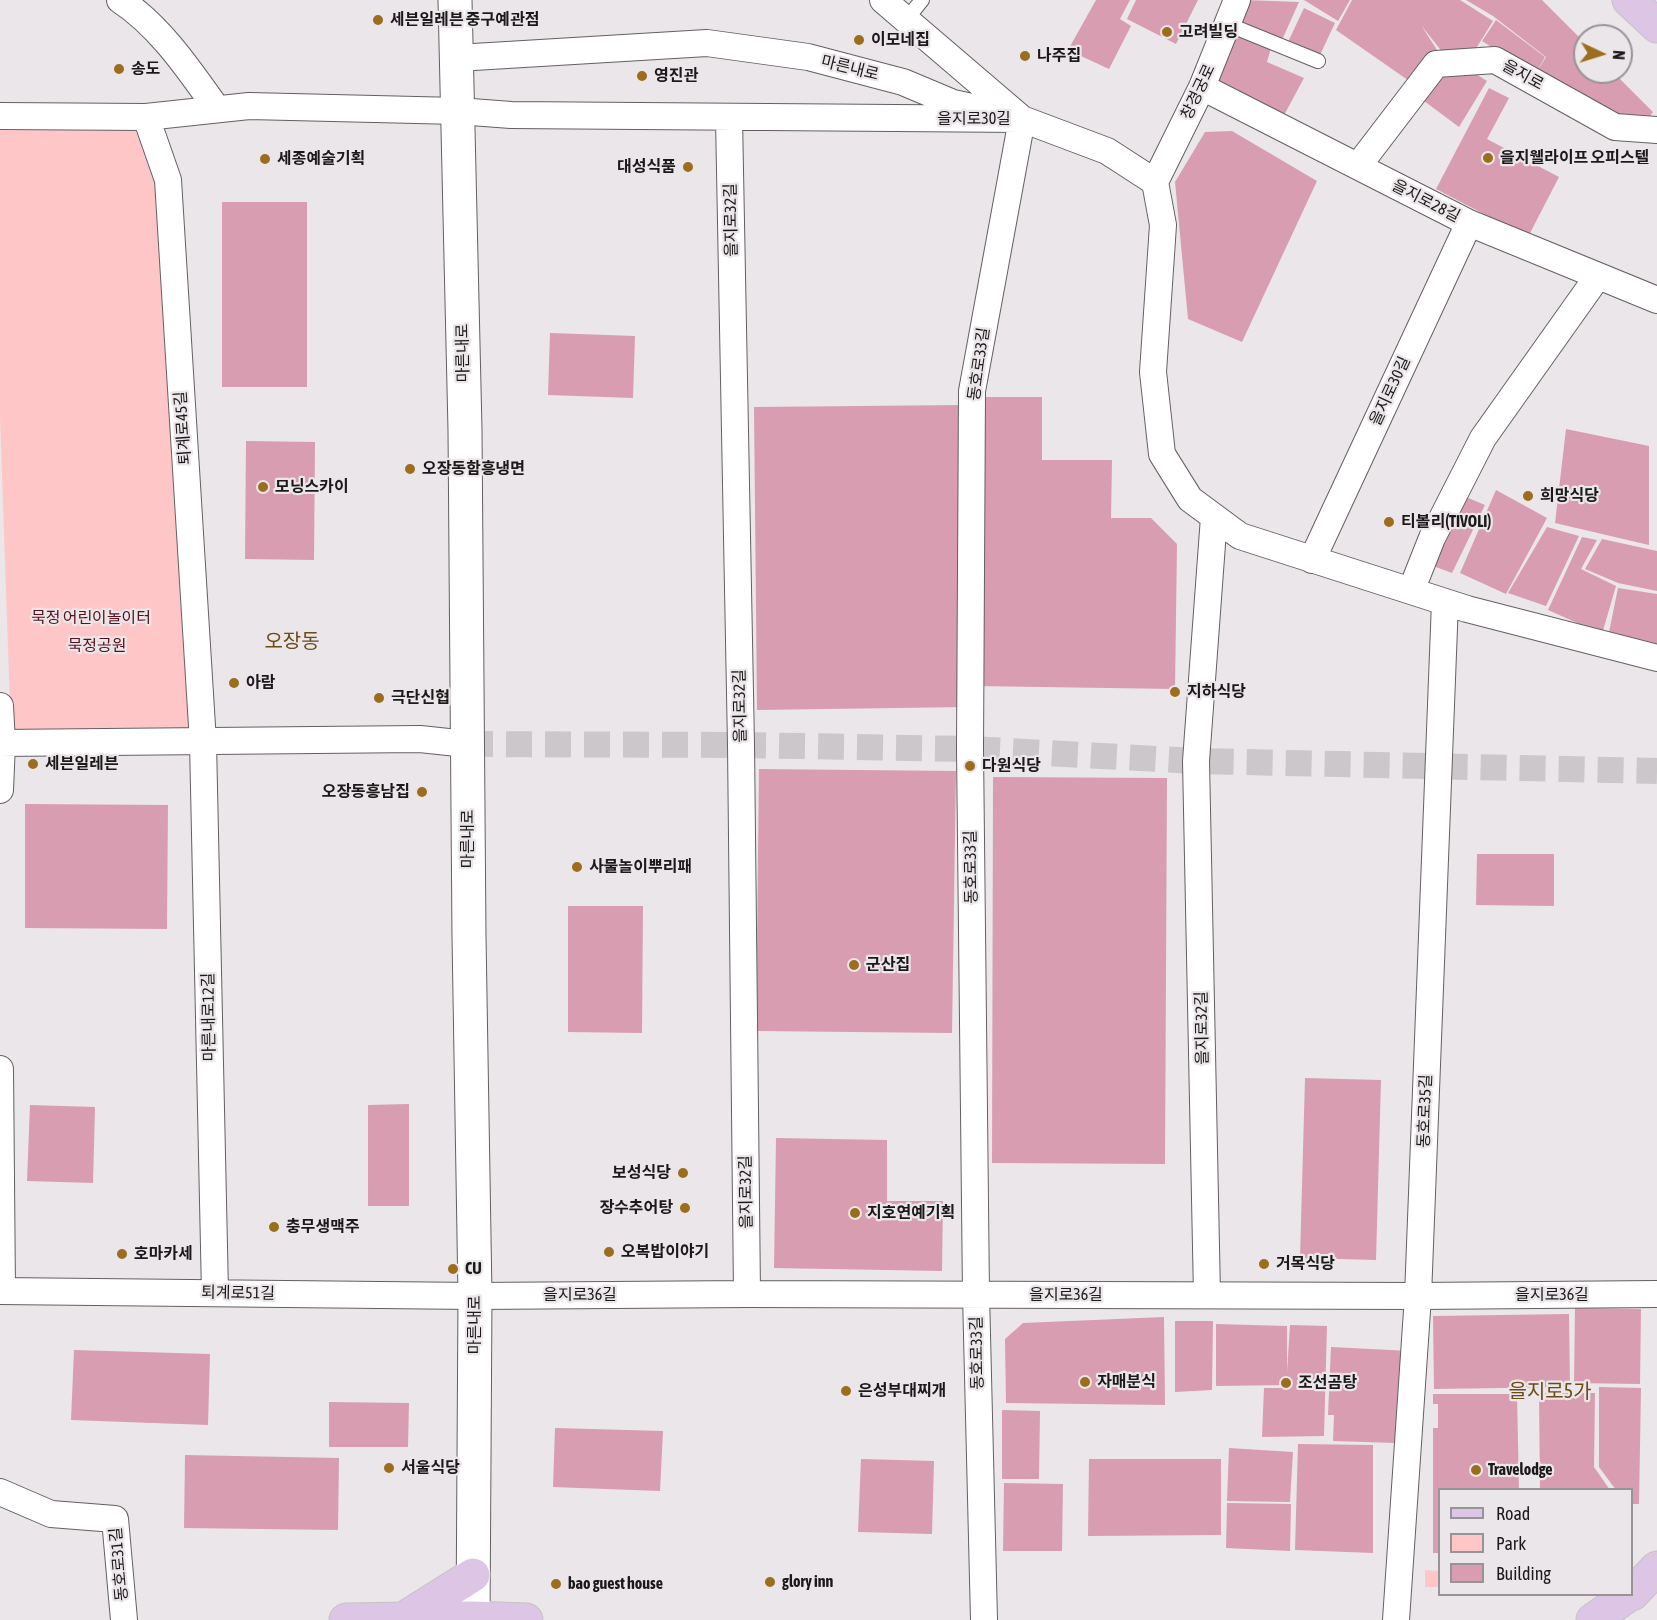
<!DOCTYPE html>
<html>
<head>
<meta charset="utf-8">
<style>
	body { margin:0 }
	#map { position:relative; width:1657px; height:1620px; overflow:hidden; background:#ebe6e9; font-family:"Asap Condensed",sans-serif }
	canvas { display:block }
	.legend { position:absolute; left:1438px; top:1488px; width:195px; height:108px; box-sizing:border-box; background:#ebe6e9; border:2px solid #989496; margin:0; padding:8px 10px; list-style:none; font-size:18px; color:#1b191a }
	.legend li { display:flex; align-items:center; gap:12px; height:30px }
	.legend b { width:30px; border:2px solid #989496 }
	.north { position:absolute; left:1573px; top:24px; width:60px; height:60px; box-sizing:border-box; background:#ebe6e9; border:2px solid #989496; border-radius:50%; rotate:94deg; font-size:16px; font-weight:700; line-height:24px; text-align:center; color:#1b191a }
	.north::after { content:''; display:block; margin:auto; width:21px; height:27px; background:#9b6e1e; clip-path:polygon(50% 0,100% 100%,50% 72%,0 100%) }
</style>
</head>
<body>
<div id="map">
<canvas width="1657" height="1620"></canvas>
<ul class="legend">
<li><b style="height:8px;background:#ddc5e6"></b>Road</li>
<li><b style="height:16px;background:#fec6c7"></b>Park</li>
<li><b style="height:16px;background:#d89db1"></b>Building</li>
</ul>
<div class="north">N</div>
</div>
<script>
const c = document.querySelector('canvas').getContext('2d');
c.lineJoin = 'round';
function paint(path, color) {
  c.fillStyle = color;
  c.fill(path, 'evenodd');
}
function stroke(path, color, width, dash) {
  c.strokeStyle = color;
  c.lineWidth = width;
  c.lineCap = dash ? 'butt' : 'round';
  c.setLineDash(dash || []);
  c.stroke(path);
}
function write(font, color, halo, rows, align = 'center') {
  c.font = font + ' "Asap Condensed","Noto Sans KR",sans-serif';
  c.lineWidth = 4.5;
  c.setLineDash([]);
  c.textBaseline = 'middle';
  c.strokeStyle = halo;
  c.fillStyle = color;
  for (const [text, x, y, turn = 0] of rows) {
    c.save();
    c.translate(x, y);
    c.rotate((+turn || 0) * Math.PI / 180);
    c.textAlign = isNaN(turn) ? turn : align;
    if (halo) c.strokeText(text, 0, 0);
    c.fillText(text, 0, 0);
    c.restore();
  }
}
const green = new Path2D(`
	M0,126H133L159,178L192,735H11L0,416Z
	M1425,1570L1439,1571V1587H1425Z`);
const building = new Path2D(`
	M1096,0H1130L1120,19L1131,26L1109,69L1068,50Z
	M1136,0H1198L1176,44L1127,19Z
	M1245,0L1299,2L1282,40L1236,20Z
	M1304,0H1350L1338,21Z
	M1352,0H1460L1493,21L1472,55L1443,53L1421,25L1439,53L1415,85L1336,30Z
	M1466,0H1542L1585,43V72H1613L1653,112L1644,124L1614,122L1538,70L1546,57L1493,16Z
	M1304,8L1335,23L1319,57L1288,42Z
	M1496,20L1545,57L1535,75L1482,41Z
	M1230,29L1271,48L1267,62L1304,78L1282,119L1214,83Z
	M1476,74L1487,81L1459,127L1420,98L1432,78Z
	M1489,88L1509,98L1487,139L1559,177L1528,237L1436,189Z
	M1232,131L1317,181L1242,342L1188,319L1175,182L1205,132Z
	M222,202H307V387H222Z
	M550,333L635,336L633,398L548,395Z
	M978,397H1042V460H1112L1111,518H1151L1177,544L1175,689L974,686Z
	M965,405L966,707L757,710L754,407Z
	M1566,429L1649,446V545L1555,523Z
	M246,441L315,442L314,560L245,559Z
	M1496,490L1547,518L1506,594L1460,573Z
	M1461,495L1485,505L1452,573L1428,564Z
	M1547,527L1579,536L1546,606L1508,593Z
	M1582,537L1597,540L1581,569L1616,586L1602,634L1548,610Z
	M1602,539L1657,551V591L1618,583L1585,569Z
	M1618,588L1657,594V646L1609,632Z
	M759,769L956,771L952,1033L756,1031Z
	M993,777L1167,778L1165,1164L992,1163Z
	M25,804L168,805L167,929L25,928Z
	M1477,854H1554V906L1476,905Z
	M568,906H643L642,1033L568,1032Z
	M1305,1078L1381,1080L1376,1260L1300,1258Z
	M409,1104V1206H368V1105Z
	M30,1105L95,1107L93,1183L27,1181Z
	M776,1138L887,1140V1201H943L942,1271L774,1268Z
	M1575,1308L1641,1309L1640,1384L1574,1383Z
	M1569,1314L1570,1387L1434,1389L1433,1316Z
	M1164,1317L1165,1405L1006,1403L1005,1339L1023,1323Z
	M1175,1321H1213L1212,1390L1175,1392Z
	M1216,1324L1287,1326V1372L1290,1325L1327,1326L1324,1436L1262,1437L1264,1388H1287L1288,1385L1216,1386Z
	M1331,1347L1410,1351L1396,1443L1333,1441L1334,1415H1328Z
	M74,1350L210,1354L208,1425L71,1420Z
	M1599,1387L1641,1388L1639,1504H1632V1490H1616L1599,1467Z
	M1539,1393H1595L1594,1467L1610,1490H1540Z
	M1433,1394H1517L1519,1490H1440V1553H1433V1428H1438V1404H1433Z
	M329,1402L409,1403L408,1447H329Z
	M1002,1410L1040,1411L1039,1479H1002Z
	M555,1428L663,1431L660,1491L553,1487Z
	M1298,1444L1373,1445V1553L1295,1550Z
	M1229,1448L1293,1452L1290,1502L1227,1501Z
	M185,1455L339,1458L338,1530L184,1528Z
	M861,1459L934,1461L932,1534L858,1532Z
	M1089,1459H1221V1535L1088,1536Z
	M1004,1483L1063,1484L1062,1551H1003Z
	M1227,1503L1291,1504L1290,1551L1226,1548Z`);
const streetTunnel = new Path2D(`
	M467,744L741,745L970,749L1196,761L1657,771`);
const lane = new Path2D(`
	M906,20L922,0
	M1227,24L1318,61`);
const street = new Path2D(`
	M120,0C160,26 190,71 217,109
	M883,0L1022,119
	M457,58L707,43L808,57L903,82L953,103L981,109
	M1202,87L1469,223L1657,300
	M0,116L146,117L249,106L458,111L511,115L1022,119L1107,151L1155,182L1163,225L1153,372L1162,454L1190,499L1240,536L1467,609L1657,658
	M146,117L168,180L203,742L215,1293
	M729,118L741,745L747,1294
	M1358,166L1436,64L1495,60L1615,127L1657,130
	M1155,182L1202,87L1237,0
	M1312,560L1469,223
	M1411,591L1432,538L1483,438L1598,276
	M0,706L2,743L0,790
	M0,743L420,739L467,744
	M0,1069L2,1291
	M0,1291L475,1296L747,1294L1418,1296L1657,1294
	M1207,1295L1196,761L1214,517
	M0,1492L51,1514L115,1519L124,1620
	M984,1620L976,1294L970,749L972,391L1022,119
	M1396,1620L1418,1296L1445,602`);
const secondary = new Path2D(`
	M455,0L465,430L469,936L475,1296L473,1620`);
const primary = new Path2D(`
	M1629,0L1657,26
	M1632,1594L1657,1568
	M403,1619L473,1575
	M346,1620L473,1618L526,1620
	M1593,1620L1630,1594`);
const markers = [
	[378,20,6,"#9b6e1e"],
	[1167,32,6,"#9b6e1e"],
	[859,40,6,"#9b6e1e"],
	[1025,56,6,"#9b6e1e"],
	[119,69,6,"#9b6e1e"],
	[642,76,6,"#9b6e1e"],
	[1488,158,6,"#9b6e1e"],
	[265,159,6,"#9b6e1e"],
	[688,167,6,"#9b6e1e"],
	[410,469,6,"#9b6e1e"],
	[263,487,6,"#9b6e1e"],
	[1528,496,6,"#9b6e1e"],
	[1389,522,6,"#9b6e1e"],
	[234,683,6,"#9b6e1e"],
	[1175,692,6,"#9b6e1e"],
	[379,698,6,"#9b6e1e"],
	[33,764,6,"#9b6e1e"],
	[970,766,6,"#9b6e1e"],
	[422,792,6,"#9b6e1e"],
	[577,867,6,"#9b6e1e"],
	[854,965,6,"#9b6e1e"],
	[683,1173,6,"#9b6e1e"],
	[685,1208,6,"#9b6e1e"],
	[855,1213,6,"#9b6e1e"],
	[274,1227,6,"#9b6e1e"],
	[609,1252,6,"#9b6e1e"],
	[122,1254,6,"#9b6e1e"],
	[1264,1264,6,"#9b6e1e"],
	[453,1269,6,"#9b6e1e"],
	[1085,1382,6,"#9b6e1e"],
	[1286,1383,6,"#9b6e1e"],
	[846,1391,6,"#9b6e1e"],
	[389,1468,6,"#9b6e1e"],
	[1476,1470,6,"#9b6e1e"],
	[770,1582,6,"#9b6e1e"],
	[556,1584,6,"#9b6e1e"]
];
const poiNames = [
	["세븐일레븐 중구예관점",390,20],
	["고려빌딩",1179,32],
	["이모네집",871,40],
	["나주집",1037,56],
	["송도",131,69],
	["영진관",654,76],
	["을지웰라이프 오피스텔",1500,158],
	["세종예술기획",277,159],
	["대성식품",676,167,"right"],
	["오장동함흥냉면",422,469],
	["모닝스카이",275,487],
	["희망식당",1540,496],
	["티볼리(TIVOLI)",1401,522],
	["아람",246,683],
	["지하식당",1187,692],
	["극단신협",391,698],
	["세븐일레븐",45,764],
	["다원식당",982,766],
	["오장동흥남집",410,792,"right"],
	["사물놀이뿌리패",589,867],
	["군산집",866,965],
	["보성식당",671,1173,"right"],
	["장수추어탕",673,1208,"right"],
	["지호연예기획",867,1213],
	["충무생맥주",286,1227],
	["오복밥이야기",621,1252],
	["호마카세",134,1254],
	["거목식당",1276,1264],
	["CU",465,1269],
	["자매분식",1097,1382],
	["조선곰탕",1298,1383],
	["은성부대찌개",858,1391],
	["서울식당",401,1468],
	["Travelodge",1488,1470],
	["glory inn",782,1582],
	["bao guest house",568,1584]
];
const streetNames = [
	["마른내로",850,68,14],
	["을지로",1523,75,29],
	["창경궁로",1198,92,-65],
	["을지로30길",974,119],
	["을지로28길",1426,201,27],
	["을지로32길",731,220,-91],
	["마른내로",463,353,-91],
	["동호로33길",979,364,-82],
	["을지로30길",1390,391,-65],
	["퇴계로45길",183,428,-94],
	["을지로32길",740,706,-91],
	["마른내로",468,839,-90],
	["동호로33길",971,867,-91],
	["마른내로12길",209,1017,-91],
	["을지로32길",1202,1028,-91],
	["동호로35길",1425,1111,-88],
	["을지로32길",746,1192,-91],
	["퇴계로51길",238,1293,1],
	["을지로36길",580,1295],
	["을지로36길",1066,1295],
	["을지로36길",1552,1295],
	["마른내로",475,1325,-90],
	["동호로33길",977,1353,-91],
	["동호로31길",119,1564,-95]
];
const parkNames = [
	["묵정 어린이놀이터",91,618],
	["묵정공원",97,646]
];
const quarterNames = [
	["오장동",292,642],
	["을지로5가",1550,1392]
];
paint(green, '#fec6c7');
paint(building, '#d89db1');
stroke(streetTunnel, '#ccc7ca', 26, [26, 13]);
stroke(lane, '#646062', 16);
stroke(street, '#646062', 28);
stroke(secondary, '#646062', 35);
stroke(primary, '#c4c3c3', 35);
stroke(lane, '#fff', 14);
stroke(street, '#fff', 26);
stroke(secondary, '#fff', 33);
stroke(primary, '#ddc5e6', 33);
for (const [x, y, r, color] of markers) {
  const dot = new Path2D();
  dot.arc(x, y, r, 0, 2 * Math.PI);
  c.fillStyle = color;
  c.fill(dot);
  stroke(dot, '#ebe6e9', 2);
}
write('bold 16px', '#1b191a', '#ebe6e9', poiNames, 'left');
write('16px', '#1b191a', '#ebe6e9', streetNames);
write('16px', '#59101c', '#ebe6e9', parkNames);
write('20px', '#6b4c16', '#ebe6e9', quarterNames);
</script>
</body>
</html>
